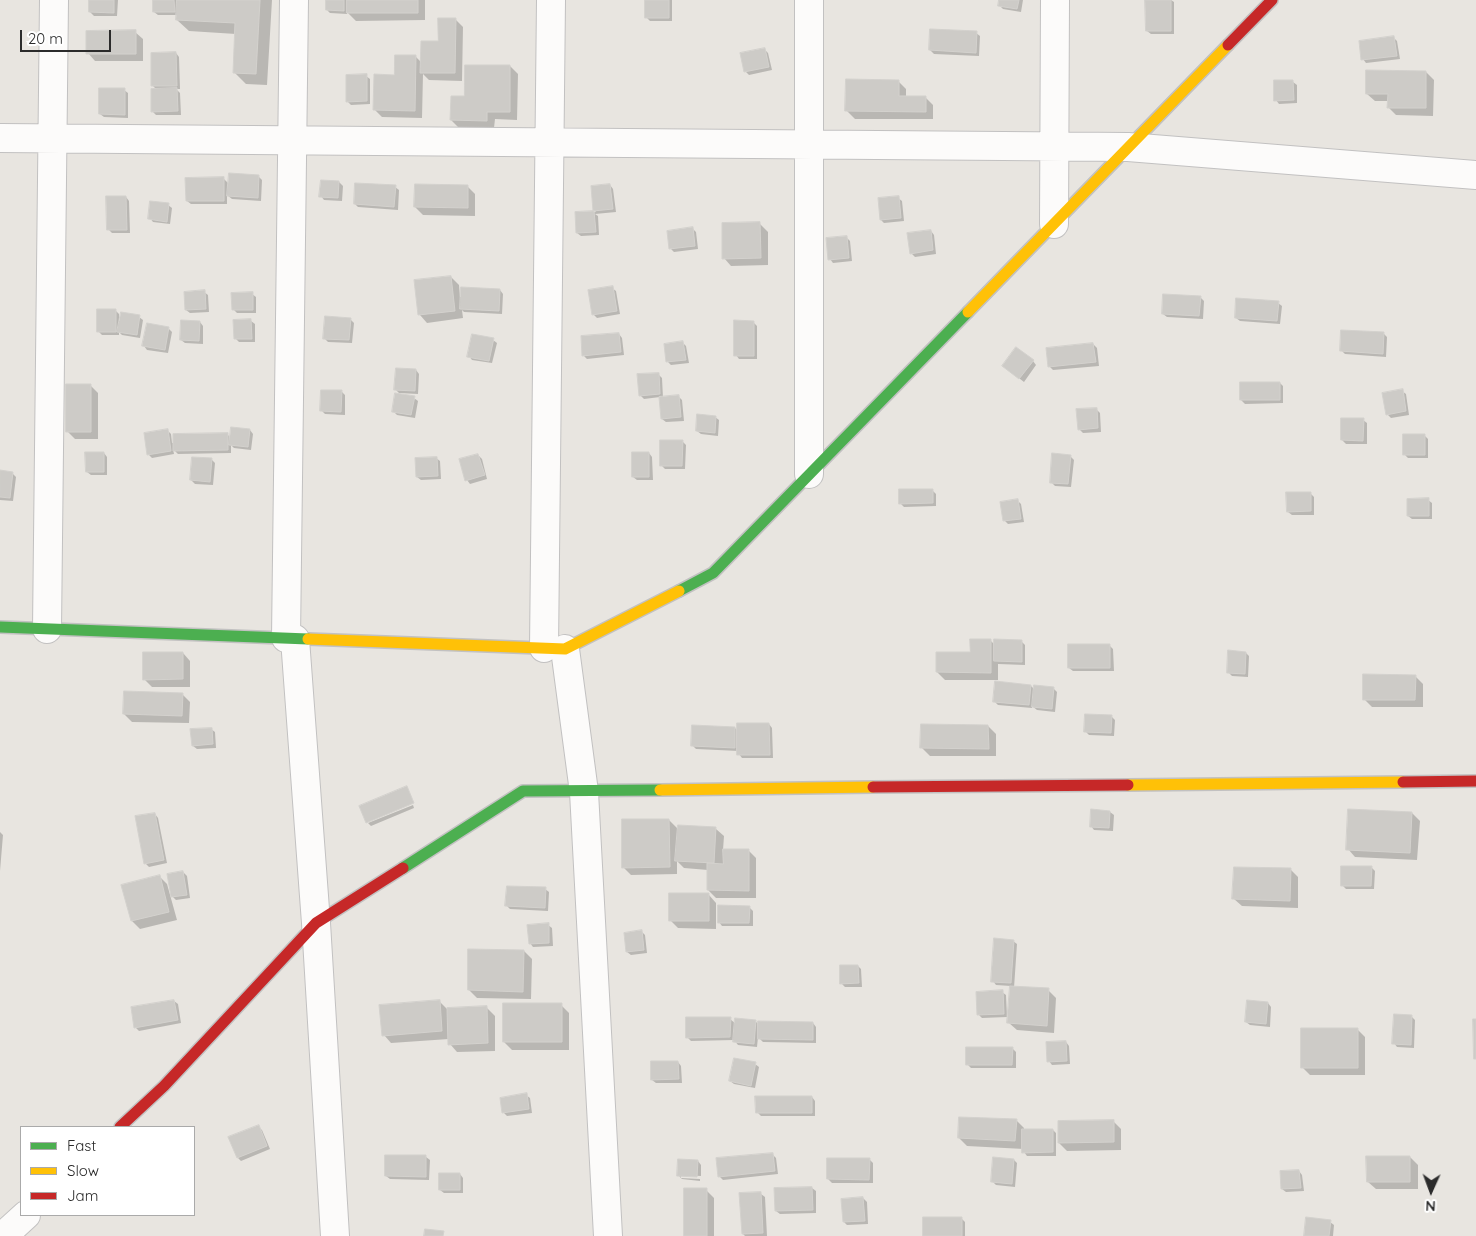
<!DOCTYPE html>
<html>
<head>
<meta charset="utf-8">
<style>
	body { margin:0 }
	#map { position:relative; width:1476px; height:1236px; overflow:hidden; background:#e8e5e0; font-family:Quicksand,sans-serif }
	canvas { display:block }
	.legend { position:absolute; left:20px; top:1126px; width:175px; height:90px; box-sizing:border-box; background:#fff; border:1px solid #aaa; margin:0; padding:6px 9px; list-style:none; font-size:15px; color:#2b2b2b }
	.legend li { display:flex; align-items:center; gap:10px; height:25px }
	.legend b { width:25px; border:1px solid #aaa }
	.north { position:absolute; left:1406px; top:1166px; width:50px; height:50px; -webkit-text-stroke:4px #fff; paint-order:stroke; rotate:182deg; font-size:14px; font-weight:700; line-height:20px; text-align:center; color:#2b2b2b }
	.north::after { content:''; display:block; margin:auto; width:18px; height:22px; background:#2b2b2b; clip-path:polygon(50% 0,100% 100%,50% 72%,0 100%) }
	.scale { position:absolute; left:20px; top:30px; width:91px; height:22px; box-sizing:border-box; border:2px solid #2b2b2b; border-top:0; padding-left:6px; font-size:15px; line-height:18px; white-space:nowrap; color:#2b2b2b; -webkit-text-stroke:4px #fff; paint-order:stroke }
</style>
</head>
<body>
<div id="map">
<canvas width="1476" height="1236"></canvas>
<ul class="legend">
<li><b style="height:6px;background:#4caf50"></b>Fast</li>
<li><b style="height:6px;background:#ffc107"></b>Slow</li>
<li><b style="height:6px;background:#c62828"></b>Jam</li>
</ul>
<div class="north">N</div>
<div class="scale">20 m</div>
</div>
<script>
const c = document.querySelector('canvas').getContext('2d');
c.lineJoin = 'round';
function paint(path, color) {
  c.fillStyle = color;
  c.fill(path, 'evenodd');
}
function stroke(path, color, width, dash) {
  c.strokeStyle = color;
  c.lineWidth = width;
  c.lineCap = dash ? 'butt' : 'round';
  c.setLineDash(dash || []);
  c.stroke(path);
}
const shadow = new Path2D(`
	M91,0H118L117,16H94L90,12Z
	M154,0H272L267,85L246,84L234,72L236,34L189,31L177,20V15H158L154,12Z
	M327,0H425V20L356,21L347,12V14L330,13L327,10Z
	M646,0H672V21H650L646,17Z
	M1000,0H1023L1021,12L1003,9L999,5Z
	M1147,0H1171L1174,2V34H1151L1147,31Z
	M455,19L463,27L462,81L429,80L423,74L422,118L382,117L375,110L395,76L416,57L421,62L439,43Z
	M135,32L143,39V61H95L88,53Z
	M976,33L980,36L979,56L934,54L930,50Z
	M1394,38L1397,41L1400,59L1366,63L1363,59Z
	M764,49L768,53L772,70L749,75L745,71Z
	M176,53L179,57L180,89H176L180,93L181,115H156L152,111L157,90L153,86Z
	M510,66L518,74L517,120L495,119L494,128H459L451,120L466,97Z
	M1426,72L1434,80L1433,116L1396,115L1388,107L1389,101H1375L1367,94Z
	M366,76L370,79V104L351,105L347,101Z
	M898,81L906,89V97H925L933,105V119H855L847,111Z
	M1293,82L1297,85V103L1279,104L1276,100Z
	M124,90L128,93V118L104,117L100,114Z
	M258,176L262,180L261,201L232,199L227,195V204H191L187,201L224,179L229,184Z
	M339,182L343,186L342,201L324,200L321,196Z
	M610,185L613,189L616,212L595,214L598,216L599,235L581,236L577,233L576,214L596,212L594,210Z
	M467,186L475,194V216L423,215L415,207Z
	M395,187L399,190L398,210L358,207L355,204Z
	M126,197L129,201L130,233H112L108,229Z
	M898,198L902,201L904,221L884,223L881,220Z
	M168,205L172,208L170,224L153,222L150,218Z
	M760,224L768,232V265L731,266L724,258Z
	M693,229L696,232L698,249L674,252L671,249Z
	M931,231L934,235L936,254L915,257L911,253Z
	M846,237L850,241L852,261L833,263L830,259Z
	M451,277L459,285L460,297L500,290L503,294L502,314L464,312L462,310L463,318L427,323L420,315L416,281Z
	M612,288L616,291L620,314L597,318L593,314Z
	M204,292L208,295L209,312L190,313L186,310Z
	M252,294L256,297V313H237L233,309Z
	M1200,297L1204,301L1203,319L1167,317L1163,314Z
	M1278,303L1282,306L1280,324L1240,321L1236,318Z
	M115,310L119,314V321L139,317L143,320L140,338L122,335L119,332V335H102L98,331Z
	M350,319L354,323L352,343L328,342L324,338Z
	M251,321L255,324V342H239L235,338Z
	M200,322L203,326V344L185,343L181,340Z
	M753,322L757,326V359H739L736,355Z
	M168,328L172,332L168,353L147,350L144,346Z
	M619,334L622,338L624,355L587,359L584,356Z
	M1384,334L1387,337L1386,357L1345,354L1342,351Z
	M493,340L497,343L492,363L472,360L469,356Z
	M683,343L686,346L689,363L671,365L668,362Z
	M1093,344L1097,348L1099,366L1053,370L1049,366Z
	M1033,361L1036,365L1024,382L1007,369Z
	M416,370L419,374L418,394L399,393L396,390Z
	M658,374L662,378L663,398L678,396L682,400L684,421L666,422L662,419L660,397L644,399L640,395Z
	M1280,383L1283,386V403L1245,404L1241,400Z
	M90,385L98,393V439H75L67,431Z
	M1402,391L1406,394L1409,415L1391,418L1387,414Z
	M342,392L345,395V415L325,414L321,410Z
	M414,398L418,401L415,418L397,415L393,411Z
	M1096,409L1100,413L1101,432L1083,433L1079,429Z
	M715,417L719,420L718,436L701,434L697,431Z
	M1363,420L1367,423V444H1346L1342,440Z
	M167,430L171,434L172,443L227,434L231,438L250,430L253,434L251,450L234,448L231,445V453L178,454L173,449L174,454L152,458L148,454Z
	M1424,435L1428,439V458H1408L1405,455Z
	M682,441L686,445L685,469H665L661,465Z
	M104,453L107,457V475H91L87,472Z
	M649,453L652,457L653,480H637L633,477Z
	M478,455L482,459L487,479L470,484L467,480Z
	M1070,456L1074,460L1071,487L1055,486L1051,482Z
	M436,458L440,461L441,479L421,480L417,477Z
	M211,459L215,463L213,485L195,484L191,480Z
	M0,472L12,473L16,477L13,501L0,500Z
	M932,490L936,494V506L904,507L900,503Z
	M1310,493L1314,497V515H1292L1288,512Z
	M1428,500L1432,503V519H1412L1408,516Z
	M1018,501L1021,504L1024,522L1008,524L1004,520Z
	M990,640L995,645L1021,641L1025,645V665L998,664V680H945L937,672Z
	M1110,646L1113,649L1114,671H1073L1069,668Z
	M183,653L190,661V687H152L144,679Z
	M1246,653L1249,656L1248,677L1232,676L1228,672Z
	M1415,676L1423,684V707H1372L1364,699Z
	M1031,686L1035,690L1053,688L1057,692L1055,712L1037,710L1032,706V708L998,705L995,702Z
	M182,694L190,702L189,723L132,722L124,714Z
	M1112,717L1115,720L1114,736L1089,735L1085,731Z
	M769,724L772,728L773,758H742L739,754V751L696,749L692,745L735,728L739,732Z
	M988,726L996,734V756H930L922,748Z
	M211,729L215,732L216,748L197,749L193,746Z
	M413,805L414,808L371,826L368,823Z
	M1110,812L1114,815L1113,831L1094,830L1091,826Z
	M1412,813L1420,821L1417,860L1355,857L1348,849Z
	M155,814L158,818L167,863L149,867L145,863Z
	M669,820L679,830L716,829L724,836L723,850H748L756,858V898H716L708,890V870L684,868L677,861V874L631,875L623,867Z
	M0,832L3,835L0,871Z
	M1371,867L1375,871L1374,889H1346L1342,885Z
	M1290,869L1298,877V908L1242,906L1234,899Z
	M183,872L187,876L190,898L176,900L170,894H172Z
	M159,876L167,884L177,920L140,929L132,921L123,886Z
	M545,889L549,892L548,911L510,909L507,906Z
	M709,895L716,903V929L678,928L670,920Z
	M749,907L753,911V926H722L719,922Z
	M548,925L552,928L553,946L533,947L530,943Z
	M641,931L645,935L647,953L631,955L627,952Z
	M1013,941L1017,944L1014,988L1048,990L1056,998L1054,1033L1017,1030L1009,1023L1011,986L996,985L993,981Z
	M524,951L532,959L531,999L477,998L469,990Z
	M858,966L861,969L862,987H845L842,984Z
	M1002,992L1006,995L1007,1017L982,1018L979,1015Z
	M174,1001L178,1004L181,1023L139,1031L135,1027Z
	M439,1001L447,1009L487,1008L495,1016V1051L457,1052L450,1044L449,1039L391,1043L384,1035Z
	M1268,1003L1271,1007L1270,1027L1250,1025L1246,1022Z
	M561,1005L569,1013V1050H512L504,1042Z
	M1412,1017L1415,1020L1414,1048L1397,1047L1394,1043Z
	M730,1019L736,1024V1019L756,1022L760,1025L813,1023L816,1027V1043L763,1042L758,1037L757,1047L738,1045L734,1040L691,1041L687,1037Z
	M1357,1029L1365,1037V1075H1310L1302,1067Z
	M1066,1042L1069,1046L1070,1064L1052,1065L1049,1061Z
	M1012,1048L1016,1052V1068H971L967,1064Z
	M678,1062L681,1066L682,1083H656L652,1080Z
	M755,1064L759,1067L755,1088L734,1084L730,1081Z
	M526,1095L530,1098L532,1113L507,1116L503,1112Z
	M812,1097L815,1101V1116H761L757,1112Z
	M1016,1120L1024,1128V1130H1053L1056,1133V1156H1027L1024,1152V1149L967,1146L959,1138Z
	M1113,1121L1121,1129V1150L1067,1151L1059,1143Z
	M258,1127L262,1130L270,1149L241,1161L238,1158Z
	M772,1154L776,1158L778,1174L723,1180L719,1176Z
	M426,1157L430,1160L429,1180L390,1179L386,1176Z
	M1410,1157L1418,1165V1189H1376L1368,1182Z
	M869,1159L873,1163V1183H832L828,1179Z
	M1014,1160L1017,1163L1015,1187L996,1185L993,1182Z
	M698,1161L701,1165V1176L681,1175V1178L700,1179V1181L682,1179L679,1176Z
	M1299,1171L1302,1175L1304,1191L1286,1192L1282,1189Z
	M460,1174L463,1178V1193H444L440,1190Z
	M812,1188L816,1191V1213L780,1214L776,1211Z
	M706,1190L714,1198V1236H685Z
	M761,1194L765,1197L767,1236H745L743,1234Z
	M863,1198L867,1202L868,1224L847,1225L844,1222Z
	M961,1218L965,1222V1236H924Z
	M1330,1222L1334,1225L1333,1236H1305Z`);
const building = new Path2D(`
	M89,0H114V13L89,12Z
	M153,0H174L175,12H153Z
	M177,0H260L256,74L233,73L235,23L176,20Z
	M326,0H344V11L326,10Z
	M347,0H418V13H347Z
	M645,0H669V18H645Z
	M999,0H1019L1017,9L998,6Z
	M1145,0H1171V31H1146Z
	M438,18H456L455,73H420L421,41H438Z
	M930,29L977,31L976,53L929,50Z
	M136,30V54H86V31Z
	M1394,36L1397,56L1361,60L1359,41Z
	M765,48L769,67L744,72L740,53Z
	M176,52L177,86H151V53Z
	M395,55H416L415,111L373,110L374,74L394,75Z
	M465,65H510V112H487V121L450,120L451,96H464Z
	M1366,70L1426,71V108H1387L1388,94H1366Z
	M367,74V101L346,102V75Z
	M846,79L899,80V96H926V112L845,111Z
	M1274,80H1293L1294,100L1274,101Z
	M99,88H125V115L99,114Z
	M177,88L178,111L151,112V89Z
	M229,173L259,175L258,198L227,196Z
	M224,177V201H186L185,178Z
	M321,180L339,181L338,198L319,197Z
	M355,183L396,185L394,207L354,204Z
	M415,184L468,185V208L414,207Z
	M610,184L613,209L593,211L591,186Z
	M106,196H126L127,230H107Z
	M899,196L901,218L880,220L878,198Z
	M150,201L169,203L167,222L148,219Z
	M594,211L596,232L576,233L575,212Z
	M760,222L761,258L722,259V223Z
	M693,227L695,246L669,249L667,231Z
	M931,230L933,250L910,254L907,233Z
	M847,236L849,258L828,260L826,238Z
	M451,276L455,311L418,315L414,280Z
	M613,286L617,311L592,315L588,290Z
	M461,287L500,289L499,311L460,309Z
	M205,290L206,309L185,310L184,292Z
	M253,292V310H232L231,293Z
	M1163,294L1201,296L1199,316L1162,314Z
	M1236,298L1279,301L1277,321L1235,318Z
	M97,309H116V332H97Z
	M121,312L140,315L137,335L117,332Z
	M325,316L351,318L349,340L323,339Z
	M251,319L252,339H234L233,320Z
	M181,320L200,321L199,341L180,340Z
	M734,320L754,321V356H734Z
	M147,323L169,327L165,350L142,346Z
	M1341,330L1384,332L1383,354L1340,351Z
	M619,333L621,352L582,356L581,336Z
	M472,334L494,338L489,361L467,357Z
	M683,341L686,360L666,362L664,344Z
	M1093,343L1096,362L1048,367L1046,348Z
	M1016,347L1034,360L1019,379L1002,366Z
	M396,368L416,369L415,391L394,390Z
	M659,373L660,394L639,396L637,374Z
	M1240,382H1280V400H1240Z
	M66,384H91V432H66Z
	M1403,389L1406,411L1386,415L1382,393Z
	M321,390H342L341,412L320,411Z
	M395,393L415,396L411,415L392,412Z
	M679,395L681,417L661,419L659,397Z
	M1097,408L1098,428L1078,430L1076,409Z
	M697,414L716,416L715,433L696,431Z
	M1341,418H1364L1363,441L1341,440Z
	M231,427L250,429L248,447L229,445Z
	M168,429L171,451L147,455L144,433Z
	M228,433V450L173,451V434Z
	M1403,434H1425V455H1403Z
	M660,440H683L682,466H660Z
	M85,452H104V472H86Z
	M632,452H649V477H632Z
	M1052,453L1071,455L1068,484L1050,483Z
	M478,454L485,475L465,481L459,459Z
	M192,457L212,458L210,482L190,480Z
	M437,457L438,476L416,477L415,458Z
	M0,470L13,472L10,498L0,497Z
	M899,489H933V503L899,504Z
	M1286,492H1311V511L1287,512Z
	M1429,498V516H1407V499Z
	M1018,499L1021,519L1003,521L1000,502Z
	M970,639H991V673L936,672V652H970Z
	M994,639L1022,640V662L994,661Z
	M1068,644H1110V668H1068Z
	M1228,650L1246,652L1245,674L1227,673Z
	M143,652H183V679L143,680Z
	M1363,674L1416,675L1415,700H1363Z
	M995,681L1031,685L1029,705L993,702Z
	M1034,685L1054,687L1052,709L1032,707Z
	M124,691L183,693L182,716L123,714Z
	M1085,714L1112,715L1111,733L1084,732Z
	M737,723H769L770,755H737Z
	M921,724L988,725L989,749L920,748Z
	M692,725L735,727V748L691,746Z
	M212,728L213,744L192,746L190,729Z
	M407,786L414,803L366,823L359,806Z
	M1091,809L1110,811L1109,828L1090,827Z
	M1348,809L1412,812L1410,853L1346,850Z
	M155,813L164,860L144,864L135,816Z
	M622,819H669L670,867L622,868Z
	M678,825L716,827L714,863L675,861Z
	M723,849H749V891L707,890V863L723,864Z
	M1341,866H1372L1371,886H1341Z
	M1234,867L1291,868L1290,901L1232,899Z
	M183,871L187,895L171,897L167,874Z
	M160,875L169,912L131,921L121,885Z
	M507,886L546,887L545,908L505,906Z
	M669,893H709V921H669Z
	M718,905L750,906L749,923H718Z
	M549,923V943L529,944L527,925Z
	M642,930L644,950L626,952L624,933Z
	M994,938L1014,940L1011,983L991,982Z
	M468,949L524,950L523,992L468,990Z
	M840,965H858L859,983L840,984Z
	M1010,986L1049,988L1047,1026L1007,1023Z
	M1003,990L1004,1014L977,1015L976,992Z
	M174,1000L178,1020L134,1028L131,1007Z
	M440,1000L442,1031L382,1036L379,1005Z
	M1247,1000L1268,1002L1266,1024L1245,1022Z
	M503,1003H562V1042H503Z
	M487,1006L488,1043L448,1045L447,1008Z
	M1394,1014L1412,1015L1411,1045L1392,1044Z
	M686,1017H731L730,1037L686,1038Z
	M735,1018L756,1020L754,1044L733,1042Z
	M1473,1019H1476V1059H1474Z
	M758,1021L813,1022V1040L758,1039Z
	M1301,1028H1358V1068H1301Z
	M1066,1041L1067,1061L1047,1062L1046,1042Z
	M966,1047H1013L1012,1065H966Z
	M734,1058L756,1062L751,1086L729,1081Z
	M651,1061H678L679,1079L651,1080Z
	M527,1093L529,1109L502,1113L500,1098Z
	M755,1096H812V1113H756Z
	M959,1117L1017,1119L1015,1141L958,1138Z
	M1114,1120V1142L1058,1143V1121Z
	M259,1125L267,1146L237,1158L228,1137Z
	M1022,1129H1053V1152L1022,1153Z
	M773,1153L775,1171L718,1177L716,1158Z
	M385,1155H426V1177L385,1176Z
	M1366,1156H1410V1182H1367Z
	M993,1157L1014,1159L1012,1184L991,1182Z
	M827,1158H870L869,1180L827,1179Z
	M678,1159L698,1160L697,1177L677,1176Z
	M1299,1170L1301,1188L1281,1189L1280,1171Z
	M439,1173H460V1190H439Z
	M812,1187L813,1210L775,1211L774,1188Z
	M684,1188H707V1236H684Z
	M761,1192L763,1233L742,1234L739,1193Z
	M863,1197L865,1221L843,1222L841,1199Z
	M923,1217H962V1236H923Z
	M1306,1217L1331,1220L1329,1236H1304Z
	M425,1229L444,1231L443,1236H424Z`);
const street = new Path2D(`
	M809,0V474
	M0,138L1128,147L1476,175
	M1054,224L1055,0
	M47,629L54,0
	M286,638L294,0
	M295,639L316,923L335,1236
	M544,648L551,0
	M565,649L584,792L608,1236
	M3,1236L26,1215`);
const fast = new Path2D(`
	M679,591L713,573L968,312
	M0,627L308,639
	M403,868L523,791L660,790`);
const slow = new Path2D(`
	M968,312L1228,45
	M308,639L565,649L679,591
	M1128,785L1403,782
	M660,790L873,787`);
const jam = new Path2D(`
	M1228,45L1272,0
	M1403,782L1476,781
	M873,787L1128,785
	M120,1127L164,1086L316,923L403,868`);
paint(shadow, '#0003');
paint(building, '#cdcbc7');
stroke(building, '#d3d1cd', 1);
stroke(street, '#c2c1c1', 30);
stroke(fast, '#c2c1c1', 14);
stroke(slow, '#c2c1c1', 14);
stroke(jam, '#c2c1c1', 14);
stroke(street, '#fcfbfa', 28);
stroke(fast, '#4caf50', 11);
stroke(slow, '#ffc107', 11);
stroke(jam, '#c62828', 11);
</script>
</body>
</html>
